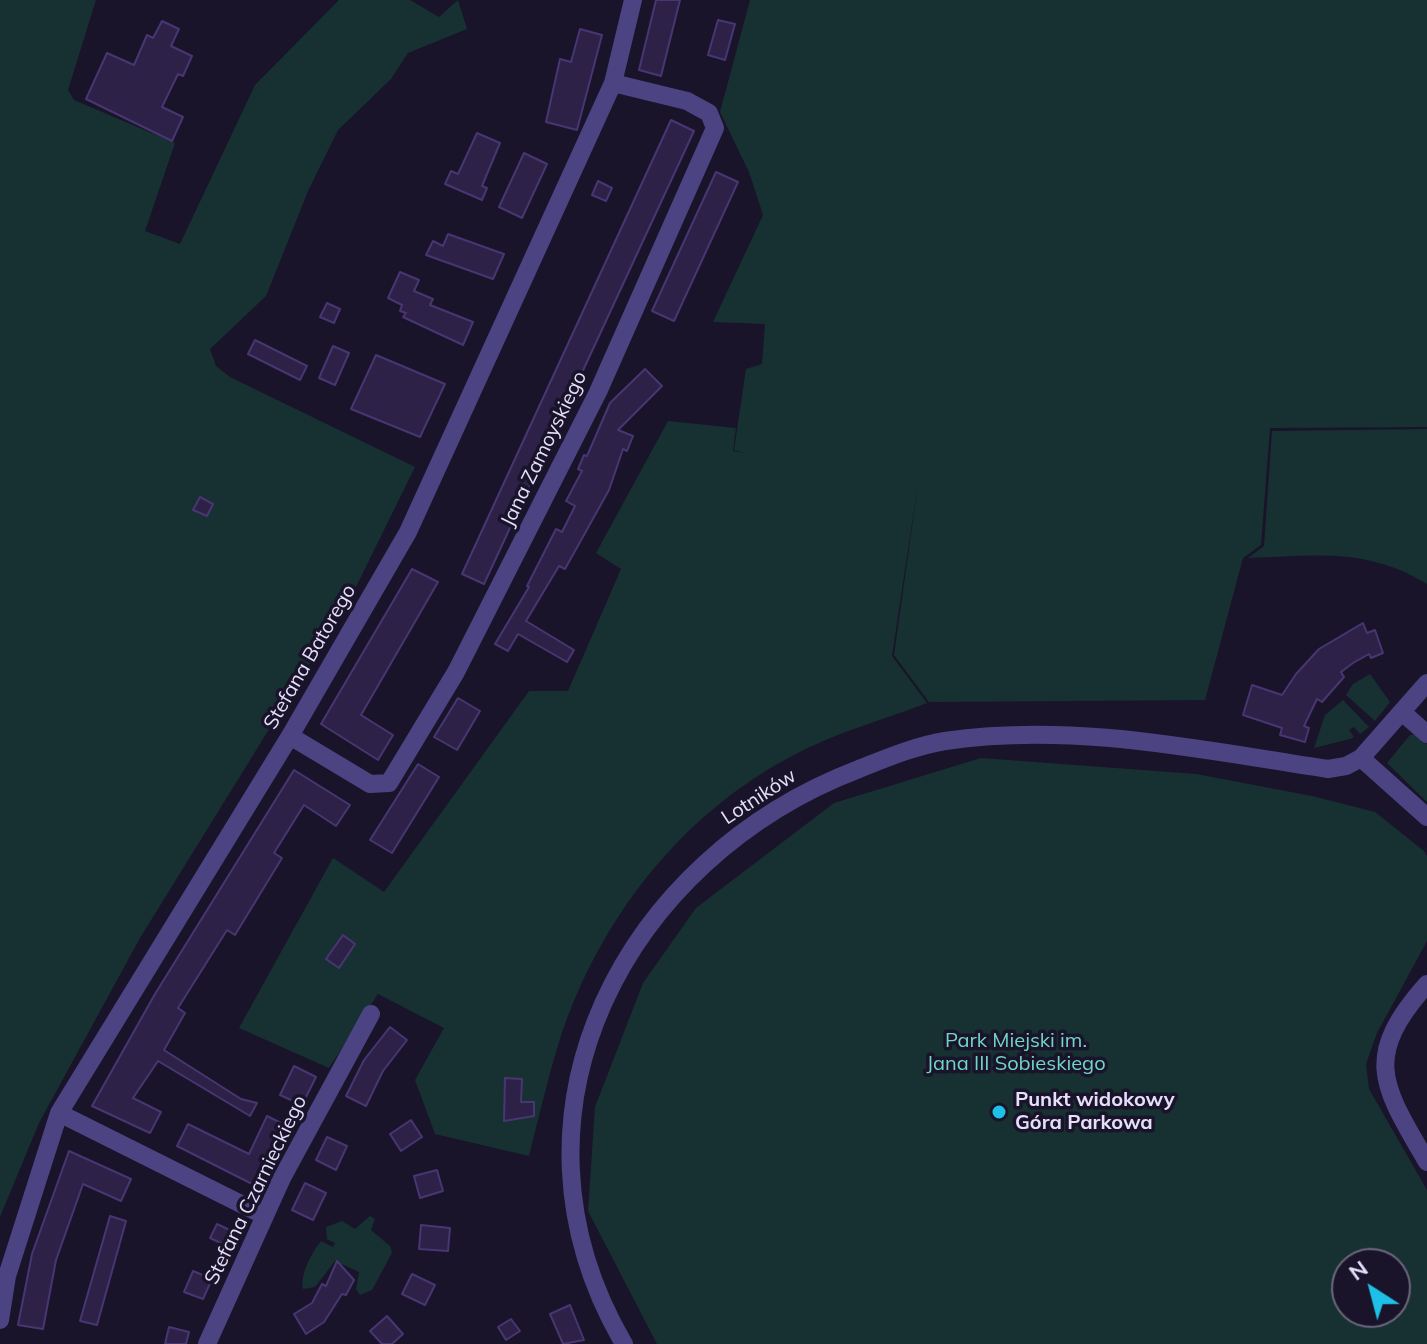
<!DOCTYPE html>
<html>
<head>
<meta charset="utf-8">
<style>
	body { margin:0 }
	#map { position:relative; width:1427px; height:1344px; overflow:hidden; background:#191429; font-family:Mulish,sans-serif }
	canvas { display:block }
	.north { position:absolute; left:1331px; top:1248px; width:80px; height:80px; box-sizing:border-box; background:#191429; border:2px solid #6b657d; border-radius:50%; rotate:324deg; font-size:22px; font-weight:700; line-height:32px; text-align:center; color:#e5dffc }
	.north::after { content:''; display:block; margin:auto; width:28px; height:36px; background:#1ec0e8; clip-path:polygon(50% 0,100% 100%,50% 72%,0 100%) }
</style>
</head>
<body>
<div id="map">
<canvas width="1427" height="1344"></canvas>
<div class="north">N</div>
</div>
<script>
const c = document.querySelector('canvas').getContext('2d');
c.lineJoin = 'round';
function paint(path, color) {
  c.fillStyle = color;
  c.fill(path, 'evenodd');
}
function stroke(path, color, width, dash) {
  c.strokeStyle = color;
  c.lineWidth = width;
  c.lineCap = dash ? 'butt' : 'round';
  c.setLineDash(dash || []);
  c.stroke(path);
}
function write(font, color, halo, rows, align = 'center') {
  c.font = font + ' Mulish,sans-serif';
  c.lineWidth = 7;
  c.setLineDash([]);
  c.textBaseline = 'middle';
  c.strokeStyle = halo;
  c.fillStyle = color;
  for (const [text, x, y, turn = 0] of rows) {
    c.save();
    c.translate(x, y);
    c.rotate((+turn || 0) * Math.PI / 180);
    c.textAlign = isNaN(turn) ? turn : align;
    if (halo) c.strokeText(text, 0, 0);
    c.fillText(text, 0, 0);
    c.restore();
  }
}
const green = new Path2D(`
	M0,0H96L68,90L74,100L175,143L145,231L180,244L255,85L339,0H410L439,17L458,0L467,29L408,53L391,79L338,130L308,191L266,296L210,349L216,366L230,377L415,467L352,595L140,938L39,1123L0,1217Z
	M750,0H1427V427L1270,428L1261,545L1243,558L1205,700L929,702L894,655L919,477L892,656L927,703C883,720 834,733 792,756C680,815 599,920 560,1039C548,1077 539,1117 529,1156L435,1134L415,1080L444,1028L378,994L329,1068L239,1028L333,858L384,892L529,691H568L621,569L596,553L668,421L736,428L733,451L745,453L734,450L746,369L762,364L765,324L713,322L763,215L749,172L720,112Z
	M1427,429V584C1366,547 1316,556 1248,558L1264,546L1272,431Z
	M1370,674L1390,702L1375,721L1346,695L1353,684Z
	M1343,700L1369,727L1360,734L1354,727L1349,730L1354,737L1350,739L1314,748L1325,715Z
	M1416,734L1427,744V802L1387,763L1410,735Z
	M981,758L1196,774L1312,796L1375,812L1424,851L1427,856V941L1377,1033L1366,1064L1369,1089L1427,1190V1344H657L588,1211L595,1107L643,983L696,908L834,803ZM1347,1264H1395V1312H1347Z
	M370,1216L375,1219L371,1230L390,1246L392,1253L372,1290L360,1295L356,1289L359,1272L335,1261L315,1287L303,1289C300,1273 312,1253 321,1241L333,1247L335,1243L327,1239L326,1227L342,1221L355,1229Z`);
const building = new Path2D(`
	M656,0H680L661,76L639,70Z
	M718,20L735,24L725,60L708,55Z
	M162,21L179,29L171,46L192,56L183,76L178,74L162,107L183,117L172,141L86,99L107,53L134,65L147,35L153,38Z
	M580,29L602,35L577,130L546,122L560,59L571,62Z
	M671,120L694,131L484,584L462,574Z
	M477,133L500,143L482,186L487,188L482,200L445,184L451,171L458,174Z
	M524,153L547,164L522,218L499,207Z
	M716,172L738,182L674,321L652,311Z
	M598,181L612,188L606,201L592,195Z
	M448,234L504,254L493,279L426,255L433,241L443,246Z
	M400,272L419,280L414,291L433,299L430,305L473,322L463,345L403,317L406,313L400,311L402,305L388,298Z
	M327,303L340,309L334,323L320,317Z
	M255,340L307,366L300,380L248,354Z
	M333,346L349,353L335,385L319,378Z
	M376,355L445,384L420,437L351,409Z
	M645,369L662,386L618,430L633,436L627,451L623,449L609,490L565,569L559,566L526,621L574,650L567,662L518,634L508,651L495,644L529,587L527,586L556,529L562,532L575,506L566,501L582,471L578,469L584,455L587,456L610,403Z
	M200,497L213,504L207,516L193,510Z
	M412,569L438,582L361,715L393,735L378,760L321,724Z
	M1363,623L1367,633L1375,630L1383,653L1371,658L1369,654L1353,663L1341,672L1344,677L1322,702L1317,699L1304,726L1309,728L1305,742L1280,735L1282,728L1243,715L1252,685L1282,695L1296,674L1319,649Z
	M458,698L480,711L457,750L434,737Z
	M418,764L439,777L392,853L370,840Z
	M294,770L350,805L336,826L304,805L274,853L282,858L235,935L227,930L178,1008L185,1013L164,1050L241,1099L257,1103L250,1116L158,1061L133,1098L161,1112L150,1133L92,1106L155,994Z
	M343,935L355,944L339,968L326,959Z
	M390,1027L407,1040L383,1071L366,1106L346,1096L364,1060Z
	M294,1066L316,1077L302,1105L280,1095Z
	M505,1078L522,1079L521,1102H534V1116L504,1121Z
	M267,1116L289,1127L260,1188L177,1146L188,1124L249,1154Z
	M411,1120L422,1137L401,1151L390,1134Z
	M327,1137L347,1146L336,1170L316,1160Z
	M69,1151L131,1179L121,1201L83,1184L56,1260L43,1329L18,1325L32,1254Z
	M437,1170L443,1191L420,1198L414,1176Z
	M305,1183L326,1193L313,1220L292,1210Z
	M110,1216L126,1221L97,1325L80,1321Z
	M217,1224L236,1233L229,1247L210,1238Z
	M421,1225L450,1228L448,1251L419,1249Z
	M337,1261L354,1280L346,1295L342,1294L324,1322L306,1334L294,1314L312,1303L322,1284L326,1286Z
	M193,1271L212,1279L203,1299L184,1292Z
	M412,1274L435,1285L425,1305L402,1294Z
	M570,1305L584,1340L563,1344L550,1314Z
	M387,1316L403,1334L392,1344H382L370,1331Z
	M511,1319L520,1331L506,1340L498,1327Z
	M169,1327L189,1332L186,1344H165Z`);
const street = new Path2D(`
	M1427,683L1361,758L1427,817
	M1402,712L1427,734
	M290,736L370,784L389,783L456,672L598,392L715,128L709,113L687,101L613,83
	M1427,984C1361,1058 1383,1086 1427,1162
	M59,1113L265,1216
	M0,1320L7,1276L59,1113L290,736L408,532L613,83L633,0
	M207,1344L282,1178L371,1014
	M624,1344C489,1114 625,858 859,769C887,758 915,746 945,741C1074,722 1201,750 1328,769L1346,766L1361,758`);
const markers = [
	[999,1112,8,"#1ec0e8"]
];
const streetNames = [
	["Jana Zamoyskiego",544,449,-64],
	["Stefana Batorego",310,657,-60],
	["Lotników",759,797,-33],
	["Stefana Czarnieckiego",256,1190,-64]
];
const parkNames = [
	["Park Miejski im.",1016,1041],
	["Jana III Sobieskiego",1016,1064]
];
const poiNames = [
	["Punkt widokowy",1015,1100],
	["Góra Parkowa",1015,1123]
];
paint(green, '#173132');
paint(building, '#2d2148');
stroke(building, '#483672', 2);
stroke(street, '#4c4383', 18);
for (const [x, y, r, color] of markers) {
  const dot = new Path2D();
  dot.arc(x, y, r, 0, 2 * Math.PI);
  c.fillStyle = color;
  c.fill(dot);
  stroke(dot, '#191429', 3);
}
write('20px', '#e5dffc', '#191429', streetNames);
write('20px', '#71d6c7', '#191429', parkNames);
write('bold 20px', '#e5dffc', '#191429', poiNames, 'left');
</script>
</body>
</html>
